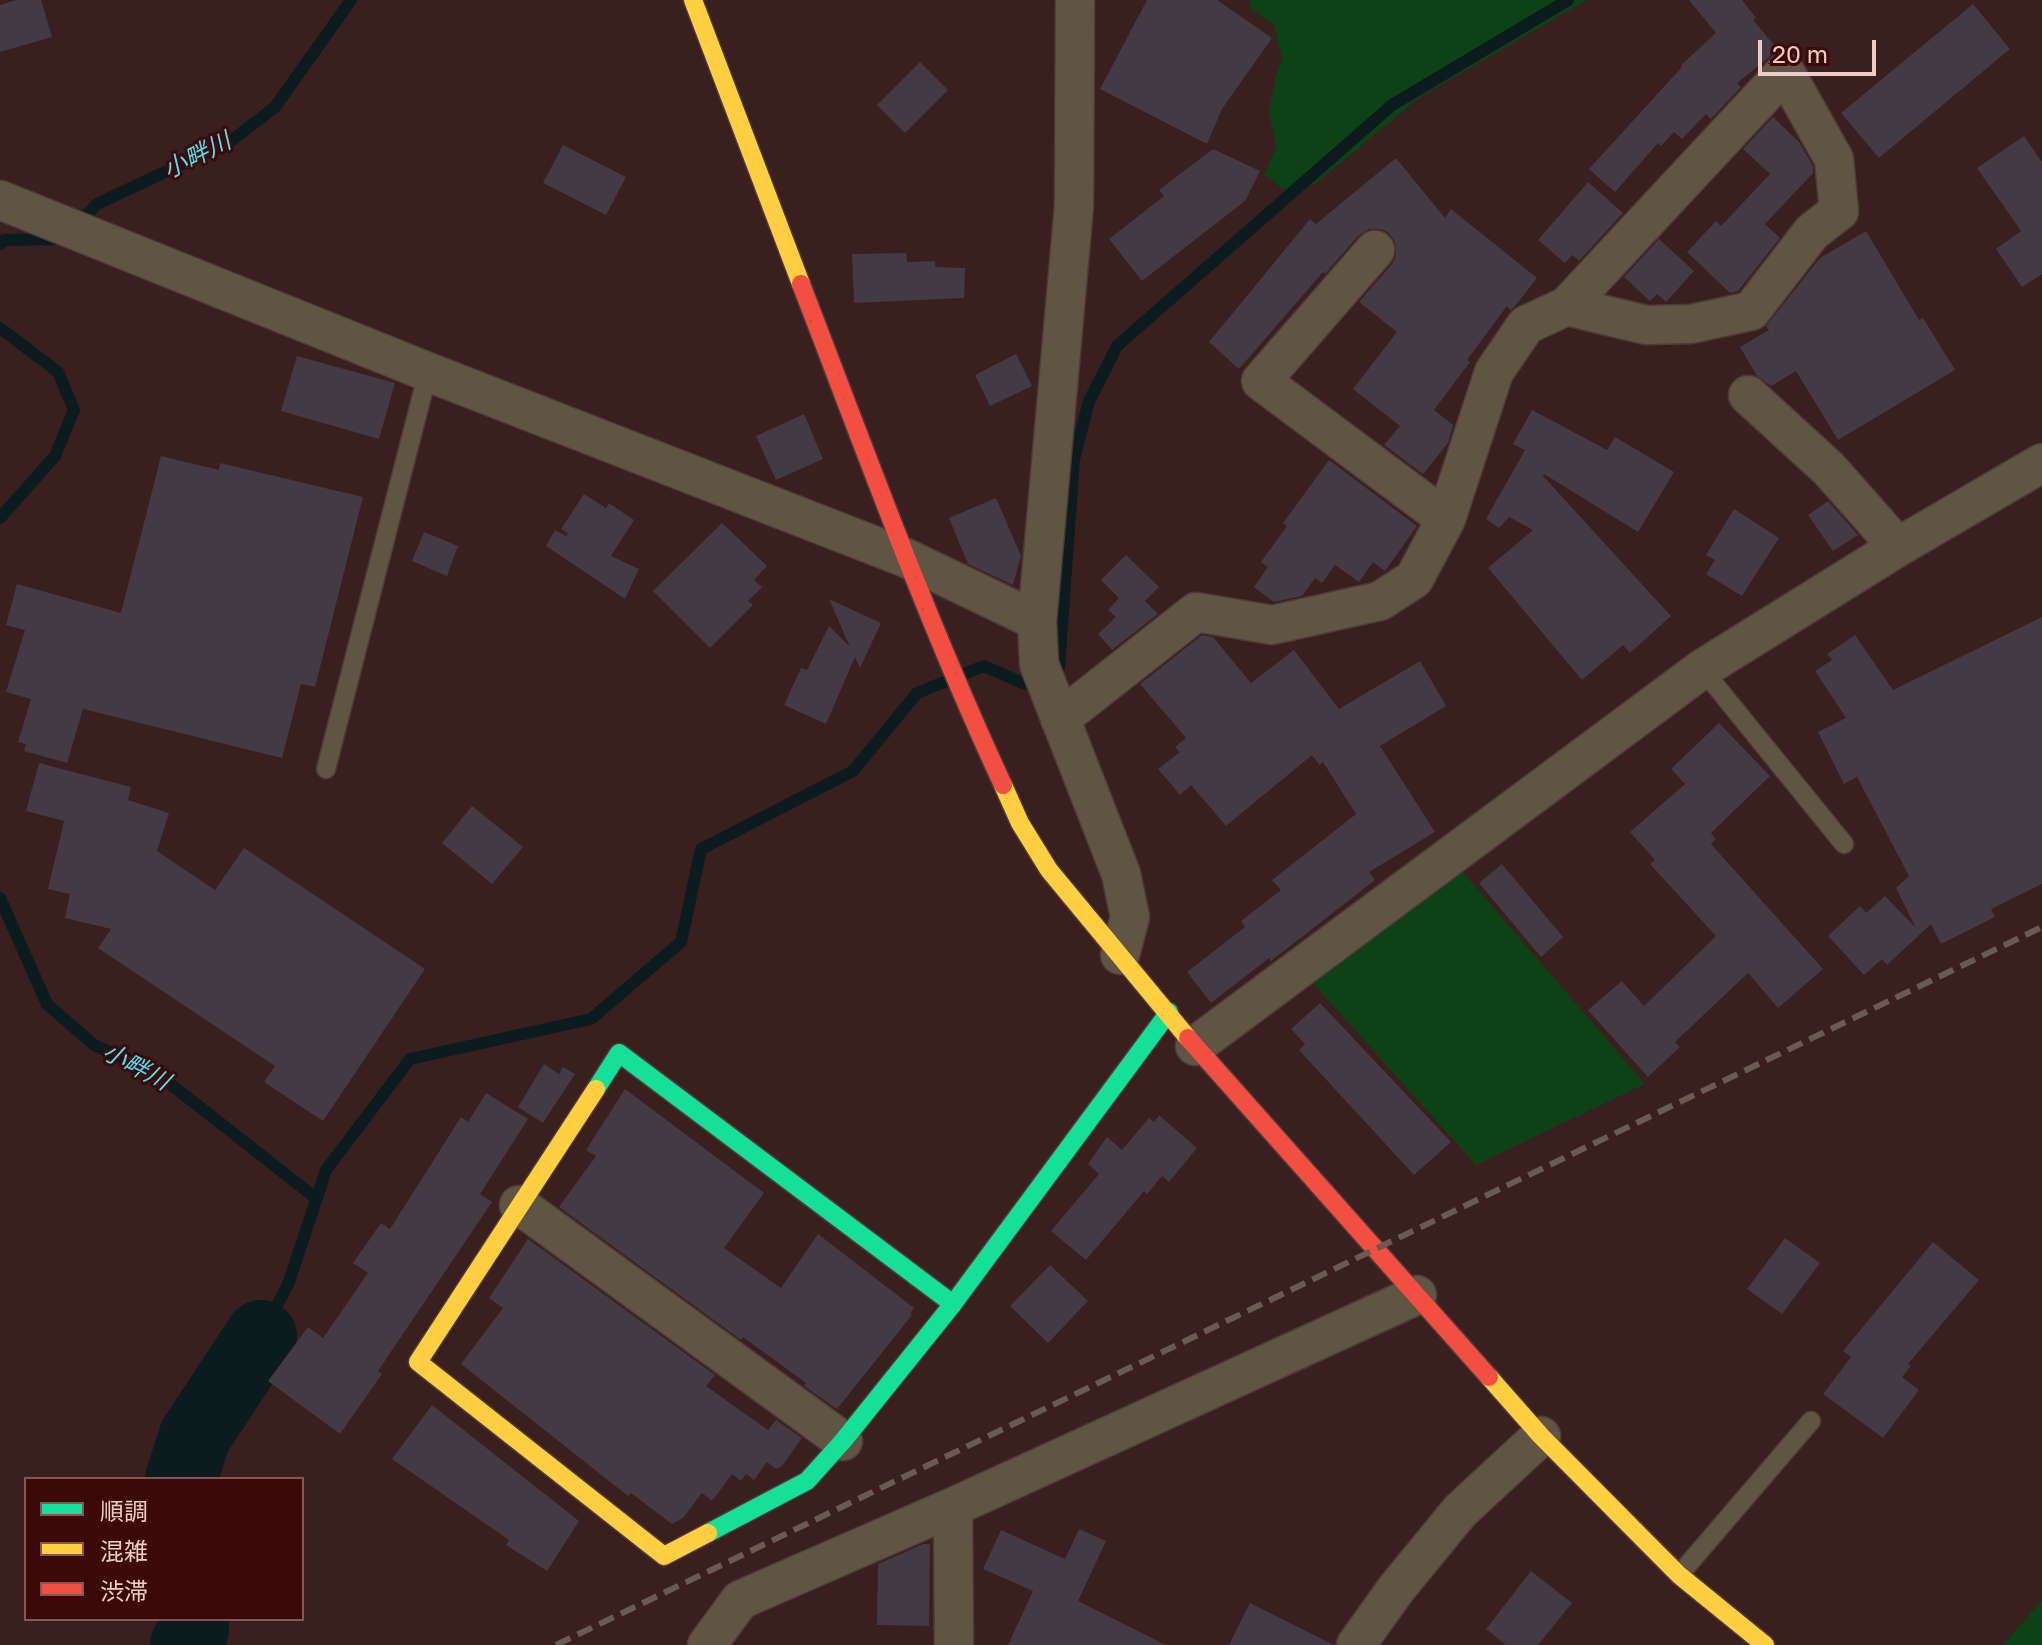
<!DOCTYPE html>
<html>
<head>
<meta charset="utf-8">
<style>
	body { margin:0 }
	#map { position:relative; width:2042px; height:1645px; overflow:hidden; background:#3a1f1f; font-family:"Golos Text","Noto Sans JP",sans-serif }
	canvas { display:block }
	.legend { position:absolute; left:24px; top:1477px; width:280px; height:144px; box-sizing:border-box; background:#3b0909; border:2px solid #825755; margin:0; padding:10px 14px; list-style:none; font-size:24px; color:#edcbc7 }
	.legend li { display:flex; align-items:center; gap:16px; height:40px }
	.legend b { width:40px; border:2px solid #825755 }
	.scale { position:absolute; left:1758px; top:40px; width:118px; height:36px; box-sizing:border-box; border:4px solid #edcbc7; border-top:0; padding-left:10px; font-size:24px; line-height:28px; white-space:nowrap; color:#edcbc7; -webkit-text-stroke:6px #3b0909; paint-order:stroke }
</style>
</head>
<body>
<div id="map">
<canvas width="2042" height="1645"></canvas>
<ul class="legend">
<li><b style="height:10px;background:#16e098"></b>順調</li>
<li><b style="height:10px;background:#ffcf43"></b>混雑</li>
<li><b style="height:10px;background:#f24e42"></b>渋滞</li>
</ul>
<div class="scale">20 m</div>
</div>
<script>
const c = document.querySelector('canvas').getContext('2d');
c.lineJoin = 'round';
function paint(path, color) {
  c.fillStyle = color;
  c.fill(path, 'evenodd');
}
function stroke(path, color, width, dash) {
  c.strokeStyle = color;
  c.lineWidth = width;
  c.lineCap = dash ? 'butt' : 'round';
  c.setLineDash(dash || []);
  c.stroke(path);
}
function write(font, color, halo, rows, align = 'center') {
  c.font = font + ' "Golos Text","Noto Sans JP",sans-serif';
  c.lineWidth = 6;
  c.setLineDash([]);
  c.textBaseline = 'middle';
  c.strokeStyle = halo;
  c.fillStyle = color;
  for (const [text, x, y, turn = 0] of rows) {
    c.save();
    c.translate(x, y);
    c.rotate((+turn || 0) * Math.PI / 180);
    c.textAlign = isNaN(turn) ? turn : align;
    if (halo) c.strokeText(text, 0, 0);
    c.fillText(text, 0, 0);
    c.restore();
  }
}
const green = new Path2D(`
	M1250,0H1587L1420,97L1315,184L1283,189L1264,175L1276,148L1269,112L1275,79L1282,59L1274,25L1249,7Z
	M1461,870L1645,1084L1476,1165L1312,982Z
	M2042,1600V1645H2003Z`);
const stream = new Path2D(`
	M77,226L97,204L231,141L275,107L351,0
	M0,244L4,240L60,239
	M0,328L58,372L74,410L55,456L0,518
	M0,898L47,1004L94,1045L155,1072L317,1199
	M261,1336L289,1282L326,1170L410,1059L591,1019L681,942L701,849L853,771L917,693L984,666L1025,684L1059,668L1074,459L1089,401L1117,346L1392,105L1568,0`);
const river = new Path2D(`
	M181,1479L195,1436L261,1336
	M186,1645L193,1630V1619`);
const building = new Path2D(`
	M16,0H41L52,37L0,52V5Z
	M1147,0H1217L1272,38L1222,109L1207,144L1100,89Z
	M1689,0H1742L1756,18L1753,20L1778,50L1737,83L1741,87L1711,119L1706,114L1682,139L1674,132L1661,146L1658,143L1615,192L1589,169L1682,67L1681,65L1716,33Z
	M1973,4L2010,49L1879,158L1841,113Z
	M920,62L948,90L905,133L877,105Z
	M1773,117L1799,142L1813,166V173L1765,224L1780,238L1738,291L1730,293L1687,252L1716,221L1721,226L1770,174L1743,149Z
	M2024,136L2042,162V274L2022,287L1996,249L2021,231L1977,168Z
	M563,145L626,177L606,215L543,183Z
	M1213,149L1260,171L1245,201L1142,281L1109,239L1164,196L1159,190Z
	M1396,158L1445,218L1451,209L1537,278L1516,305L1511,310L1507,306L1467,360L1470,362L1434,410L1453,425L1448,443L1423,474L1384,445L1400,426L1353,389L1397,332L1359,302L1392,264L1396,255L1395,242L1389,233L1380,229H1369L1358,236L1325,274L1323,272L1239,369L1209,342L1310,219L1316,224Z
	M1588,182L1623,213L1579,261L1572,255L1565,263L1538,240Z
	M1866,231L1919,320L1923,318L1955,370L1838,440L1796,371L1771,386L1757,376L1740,347L1769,330L1766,326L1820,258Z
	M1659,239L1694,271L1666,302L1657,294L1650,301L1624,277Z
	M906,253L907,262L935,261V267L965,268L964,298L854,303L852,254Z
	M1016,354L1032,386L990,406L975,375Z
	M297,356L395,383L379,439L281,411Z
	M1532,410L1607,450L1615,437L1674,472L1638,532L1544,474L1543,476L1671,616L1630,653L1623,645L1582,680L1488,568L1533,530L1509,517L1499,528L1486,519L1525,450L1513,444Z
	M804,414L823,459L776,480L756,436Z
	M161,456L219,470L220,463L363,497L315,687L301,684L282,758L83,709L67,763L24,751L26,744L18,742L31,699L6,692L25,630L6,625L17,584L121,613Z
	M1329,460L1417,526L1385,571L1373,562L1359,582L1335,565L1322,583L1315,578L1302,596L1274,602L1254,587L1268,567L1261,562L1287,526L1283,523Z
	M584,494L606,508L609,503L634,520L611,556L639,569L625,599L546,546L555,530L566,536L568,533L561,529Z
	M996,498L1021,556L1013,585L968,564L949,518Z
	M1828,501L1858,535L1833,551L1808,515Z
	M1734,509L1779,538L1742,596L1706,574L1715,560L1706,555Z
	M722,523L767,566L754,580L762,587L748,601L753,605L710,648L653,591Z
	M424,532L458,546L447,576L412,561Z
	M1126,555L1159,587L1145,601L1158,614L1112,650L1098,634L1116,617L1108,610L1119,598L1101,580Z
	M829,599L881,623L860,668L855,657L826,724L784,705L801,668L807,670L829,626L850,647Z
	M2042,617V884L1991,909L1995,917L1941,944L1931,924L1887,965L1882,959L1864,975L1828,936L1860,906L1866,913L1885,896L1916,928L1896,888L1909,876L1857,777L1844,784L1818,732L1846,718L1815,671L1832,660L1827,654L1855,635L1893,690Z
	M1202,635L1213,637L1251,683L1294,650L1339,709L1420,661L1446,706L1380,746L1435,832L1369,872L1375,880L1271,961L1269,958L1211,1003L1187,972L1245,927L1241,921L1281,890L1272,880L1356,814L1323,762L1319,765L1312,755L1226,826L1191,785L1180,795L1158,769L1180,752L1175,747L1186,738L1140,684Z
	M1719,723L1770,776L1711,833L1716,839L1711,844L1823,969L1778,1008L1748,973L1675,1042L1680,1047L1648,1077L1588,1010L1622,981L1644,1006L1716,936L1650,864L1655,860L1630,832L1685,784L1671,769Z
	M39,763L131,787L128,800L169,813L157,851L215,890L244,848L425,969L323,1121L264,1082L275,1066L98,948L111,929L65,918L70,894L48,889L64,821L26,811Z
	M472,806L523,847L492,884L442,843Z
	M1502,864L1563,937L1541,957L1479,883Z
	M1320,1003L1451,1142L1414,1175L1299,1050L1305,1044L1291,1029Z
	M544,1064L559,1074L563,1067L575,1074L543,1123L518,1107Z
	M625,1089L764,1193L724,1248L781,1288L818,1234L914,1308L910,1314L912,1315L837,1409L804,1386L806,1383L743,1337L741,1340L559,1207L596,1156L586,1150Z
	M486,1093L528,1119L480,1194L492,1202L378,1371L382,1374L340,1434L268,1381L308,1327L323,1338L368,1273L353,1263L381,1223L390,1229L461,1117L468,1122Z
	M1159,1115L1197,1148L1169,1182L1162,1176L1147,1194L1144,1191L1086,1260L1051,1231L1099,1174L1088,1164L1107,1137L1122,1150L1149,1118L1154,1122Z
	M1785,1238L1820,1263L1782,1314L1747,1289Z
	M528,1239L715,1375L706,1386L768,1430L776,1420L802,1438L782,1466L776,1469L767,1462L754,1480L746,1474L741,1481L732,1474L712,1501L702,1493L683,1518L672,1524L631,1493L628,1496L461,1364L503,1308L489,1298Z
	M1933,1242L1979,1280L1908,1364L1911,1366L1902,1377L1919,1390L1883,1438L1823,1394L1851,1357L1843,1351Z
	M1050,1265L1088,1301L1048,1343L1010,1306Z
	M432,1405L579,1521L547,1571L506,1545L509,1540L392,1459Z
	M1079,1529L1106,1541L1078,1601L1166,1645H1008L1033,1591L983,1569L1001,1530L1065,1559Z
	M923,1544H930L929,1626L877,1625L878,1564Z
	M1531,1571L1572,1603L1538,1645H1506L1486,1629Z
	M1250,1603L1334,1645H1229Z`);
const lane = new Path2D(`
	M1702,669L1844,844
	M326,769L428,372
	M1679,1575L1811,1421`);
const street = new Path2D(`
	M1075,0L1074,206L1037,621L1039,664L1121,874L1130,917L1120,955
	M0,200L428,372L906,558L1037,621
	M1375,250L1261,381L1446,519
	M1748,395L1829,469L1898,547
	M1060,719L1196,612L1272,625L1380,601L1414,579L1446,519L1494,372L1526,325L1567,306L1785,72L1834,159L1839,211L1812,232L1751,311L1691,324L1646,325L1567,306
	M1195,1046L1702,669L1898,547L2042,463
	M519,1205L843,1441
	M953,1507L954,1645
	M707,1645L740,1600L953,1507L1417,1295
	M1356,1645L1396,1589L1460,1511L1541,1436`);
const fast = new Path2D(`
	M596,1089L619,1053L953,1304
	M708,1533L807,1481L843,1441L953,1304L1169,1012`);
const slow = new Path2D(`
	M693,0L801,284
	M1003,785L1020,823L1049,870L1188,1038
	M596,1089L418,1362L664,1556L708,1533
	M1489,1377L1541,1436L1679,1575L1765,1645`);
const jam = new Path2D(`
	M801,284C866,452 927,622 1003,785
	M1188,1038L1489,1377`);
const rail = new Path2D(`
	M556,1645L2042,927`);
const waterNames = [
	["小畔川",197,156,-27],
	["小畔川",136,1067,28]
];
paint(green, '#0c4215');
stroke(stream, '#0c1b1d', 12);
stroke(river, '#0c1b1d', 72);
paint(building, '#433a43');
stroke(lane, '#503a39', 21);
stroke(street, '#503a39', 41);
stroke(fast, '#503a39', 21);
stroke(slow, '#503a39', 21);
stroke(jam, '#503a39', 21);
stroke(lane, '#605443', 18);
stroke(street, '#605443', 38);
stroke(fast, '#16e098', 18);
stroke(slow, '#ffcf43', 18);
stroke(jam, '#f24e42', 18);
stroke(rail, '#6a5a52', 6, [16, 8]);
write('italic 24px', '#4de3f4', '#3b0909', waterNames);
</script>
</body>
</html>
